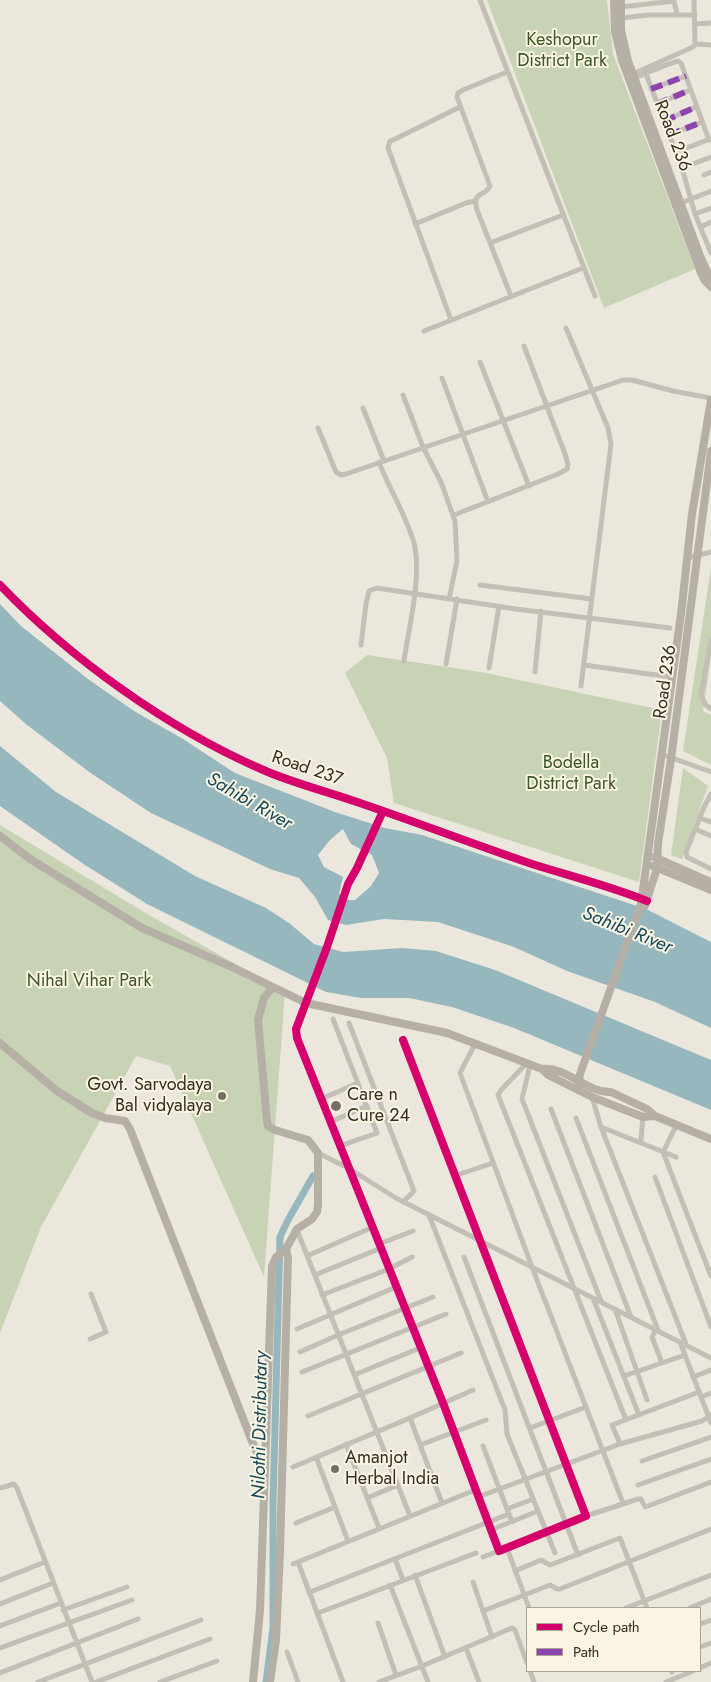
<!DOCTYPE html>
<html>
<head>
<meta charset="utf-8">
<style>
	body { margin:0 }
	#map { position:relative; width:711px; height:1682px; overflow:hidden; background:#ece7dc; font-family:Jost,sans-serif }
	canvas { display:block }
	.legend { position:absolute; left:526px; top:1607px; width:175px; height:65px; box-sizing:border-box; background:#faf4e2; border:1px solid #aba496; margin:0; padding:6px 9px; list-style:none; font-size:15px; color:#352d24 }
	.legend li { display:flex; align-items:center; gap:10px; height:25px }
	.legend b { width:25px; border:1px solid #aba496 }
</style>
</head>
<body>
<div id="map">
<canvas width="711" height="1682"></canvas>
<ul class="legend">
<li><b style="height:6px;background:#d6006c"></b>Cycle path</li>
<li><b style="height:6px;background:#8e44ad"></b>Path</li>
</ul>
</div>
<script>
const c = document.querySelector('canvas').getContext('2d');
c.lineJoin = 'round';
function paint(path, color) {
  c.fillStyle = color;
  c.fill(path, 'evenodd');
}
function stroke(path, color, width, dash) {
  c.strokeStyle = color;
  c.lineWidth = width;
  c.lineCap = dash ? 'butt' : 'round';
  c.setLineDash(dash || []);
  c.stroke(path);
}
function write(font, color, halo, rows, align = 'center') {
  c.font = font + ' Jost,sans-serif';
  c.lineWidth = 4;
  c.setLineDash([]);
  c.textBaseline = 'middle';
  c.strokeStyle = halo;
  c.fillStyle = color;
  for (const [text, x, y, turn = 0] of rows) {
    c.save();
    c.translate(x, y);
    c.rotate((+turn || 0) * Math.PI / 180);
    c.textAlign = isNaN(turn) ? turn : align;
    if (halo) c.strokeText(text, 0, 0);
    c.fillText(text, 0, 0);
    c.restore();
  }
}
const green = new Path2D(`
	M487,0H607L613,54L695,269L604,308Z
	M711,567V656L703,711L711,715V765L683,751Z
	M367,655L481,672L662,710L639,882L394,803L387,758L345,673Z
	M683,768L708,786L682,859L671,855Z
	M0,825L149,915L285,992L264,1277L170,1066L136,1056L41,1227L0,1333Z`);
const water = new Path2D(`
	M0,604L21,626L88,679L134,711L183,739L235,773L335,812L385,828L422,835L646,909L711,942V1028L655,1002L567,971L514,947L438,922L384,919L346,925L328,920L315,897L299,878L270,869L151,813L92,774L27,725L0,701ZM343,829L351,844L372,855L379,873L371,886L355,900H349L339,894L343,877L324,867L318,855L330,840Z
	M0,746L56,792L195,876L266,908L289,923L314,944L343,952L402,948L436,951L495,970L711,1060V1110L514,1028L452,1007L409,998H361L326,992L147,904L85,865L0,806Z`);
const canal = new Path2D(`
	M266,1682L273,1628V1503L280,1237L288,1220L313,1176`);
const street = new Path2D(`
	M480,0L595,296
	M621,7L674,1L677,14
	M621,18L648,15H695
	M695,24L711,23
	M695,44L711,45
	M507,72L463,90L458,93L457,97L490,186C484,198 472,190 477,210L511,296
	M633,74L693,47L695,44L694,0
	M646,74L682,168L695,214L711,253
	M634,78C649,73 663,65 678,61L681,63L709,140
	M651,89L686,76
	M657,104L690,90
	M664,121L696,107
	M669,135L702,122
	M676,152L710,139
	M682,168L711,157
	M704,175L711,172
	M681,203L711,191
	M695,214L711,208
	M415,224L466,203L475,201
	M701,227L711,222
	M490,243L563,215
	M451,320L388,148L390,141L393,140L460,107
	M566,328L608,428L611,444L581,686
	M424,331L583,268
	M480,362L529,486
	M442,378L488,502
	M403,395L423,447L441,482L455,521L457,561L449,599
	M363,408L384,461
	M318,428L336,472L341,475L346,474L623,380H632L673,391L711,398
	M379,462C389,489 409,520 415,547C421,581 409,626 404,661
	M454,515L558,474L567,469L568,464L565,454L524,346
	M687,558L711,552
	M480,585L592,599
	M711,640L701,695L706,705L711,709
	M361,645L366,604L369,591L377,588L516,609L670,628
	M446,664L457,599
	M584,665L671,677
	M489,668L499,606
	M535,672L541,611
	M661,754L711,772
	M711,794L704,807L686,852L687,857L711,869
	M383,811L357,868L348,884L327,947L296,1029L297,1038L443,1403L499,1551L586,1516L403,1040
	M699,818L711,822
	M695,829L711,836
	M333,1019L377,1133L340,1146
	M349,1023L414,1191L403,1202
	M475,1044L460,1073L532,1267L623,1503
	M527,1063L501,1090L498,1095L626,1420
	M530,1065L522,1099L601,1301
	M592,1097L601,1127L686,1344
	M321,1099L358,1083
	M551,1109L631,1317
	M576,1118L658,1330
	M330,1122L367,1106
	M677,1124L663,1152L711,1276
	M601,1127L676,1157
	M641,1141L643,1115
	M318,1153L348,1168L396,1198L711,1358
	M454,1176L493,1163
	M655,1177L711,1327
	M429,1215L505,1410L507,1434L555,1553
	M297,1230L410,1516
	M379,1244L413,1231
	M307,1256L373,1227
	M464,1257L578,1555
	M315,1275L381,1248
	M322,1295L389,1269L412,1257
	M593,1298L639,1415
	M615,1309L647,1400
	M297,1329L396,1287
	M656,1329L652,1337L662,1363
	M90,1339L106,1332L91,1294
	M680,1342L711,1423
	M300,1352L338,1335L433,1297
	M302,1372L446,1314
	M354,1375L420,1348
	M624,1376L685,1355
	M693,1377L711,1370
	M701,1397L711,1393
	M308,1416L461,1353
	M410,1418L442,1503
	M530,1428L586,1407
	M346,1444L379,1528
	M620,1444L612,1425L699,1392
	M420,1445L486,1420
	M483,1446L512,1522
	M316,1457L348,1541
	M642,1461L711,1437
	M293,1467L410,1418L473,1390
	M638,1485L711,1459
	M0,1488L14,1484L17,1488L92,1682
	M478,1497L620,1444L702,1421L711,1415
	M367,1498L398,1485
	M507,1509L533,1499
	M586,1516L638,1499H641L645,1507L648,1506L711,1482
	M296,1523L335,1507
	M491,1530L538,1511
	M507,1548L529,1608
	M483,1557L499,1551
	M395,1559L403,1580
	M298,1562L343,1682
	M293,1564L475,1490
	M515,1571L541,1560L550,1565L620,1538L647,1608
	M415,1575L445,1657
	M0,1580L45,1562
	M473,1582L492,1637
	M390,1585L428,1682
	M310,1592L509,1514
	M0,1604L53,1583
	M626,1608L711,1575
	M690,1608L711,1599
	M63,1610L127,1587
	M483,1611L550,1585L557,1589H560L711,1529
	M318,1613L476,1553
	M378,1623L396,1675
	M700,1624L711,1620
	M0,1626L61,1603
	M700,1647L711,1643
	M0,1648L132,1600
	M466,1648L479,1682
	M287,1652L298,1682
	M700,1668L711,1663
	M530,1671L534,1682
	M672,1671V1672
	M0,1673L138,1619
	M38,1682L201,1620
	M96,1682L210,1639
	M160,1682L217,1661
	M379,1682L422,1666L512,1628L515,1630L527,1663
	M666,1682L693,1671`);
const secondary = new Path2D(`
	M614,0L615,32L622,60L701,273L705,281L711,287
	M621,0V30L628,61L700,256L711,280
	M0,585C70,658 167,728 261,769C292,783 326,791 357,802C416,822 473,844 532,864C570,876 610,886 647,901
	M0,836L30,859L142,928L232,967L306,1003L447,1033L542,1069C567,1066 586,1093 611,1092L647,1109L655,1116
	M654,857L711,882
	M653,866L711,890
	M645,906L657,868L658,844L671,759L711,451
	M0,1043L57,1091L92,1113L105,1118L125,1121L130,1129L255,1449L264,1464
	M542,1069L548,1075L592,1097L643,1117L655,1116L711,1139
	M578,1089L580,1074L641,904L681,614L692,514L711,400
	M253,1682L260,1610L272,1266L276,1257L286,1249L297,1229L312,1219L317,1212L318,1205V1153L308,1140L275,1130L268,1126L267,1121L258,1020L264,998L272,988
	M270,1682L276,1640L280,1551L288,1258L286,1249`);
const quiet = new Path2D(`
	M651,89L686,76
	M657,104L690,90
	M664,121L696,107
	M669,135L702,122`);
const cycleway = new Path2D(`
	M0,585C70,658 167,728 261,769C292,783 326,791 357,802C416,822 473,844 532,864C570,876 610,886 647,901
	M383,811L357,868L348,884L327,947L296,1029L297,1038L443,1403L499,1551L586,1516L403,1040`);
const markers = [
	[222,1096,5,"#756e64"],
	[336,1106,6,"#756e64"],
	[335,1469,5,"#756e64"]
];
const parkNames = [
	["Keshopur",562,41],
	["District Park",562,62],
	["Bodella",571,764],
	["District Park",571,785],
	["Nihal Vihar Park",89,982]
];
const streetNames = [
	["Road 236",672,136,69],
	["Road 236",666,682,-82],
	["Road 237",307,769,19]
];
const poiNames = [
	["Govt. Sarvodaya",212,1086,"right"],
	["Bal vidyalaya",212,1107,"right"],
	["Care n",347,1096],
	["Cure 24",347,1117],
	["Amanjot",345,1459],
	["Herbal India",345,1480]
];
const waterNames = [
	["Sahibi River",249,802,30],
	["Sahibi River",627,931,22],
	["Nilothi Distributary",261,1425,-89]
];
paint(green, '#c8d3b5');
paint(water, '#97b7bf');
stroke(canal, '#97b7bf', 7);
stroke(street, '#c4bfb6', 5);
stroke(secondary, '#b5afa6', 8);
stroke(quiet, '#8e44ad', 6, [12, 6]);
stroke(cycleway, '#d6006c', 8);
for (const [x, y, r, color] of markers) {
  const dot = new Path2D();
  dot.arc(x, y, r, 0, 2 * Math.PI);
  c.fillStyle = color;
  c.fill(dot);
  stroke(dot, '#faf4e2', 2);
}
write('18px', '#3b5526', '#faf4e2', parkNames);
write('18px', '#352d24', '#faf4e2', streetNames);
write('18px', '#352d24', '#faf4e2', poiNames, 'left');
write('italic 19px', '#174859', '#faf4e2', waterNames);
</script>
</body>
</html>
